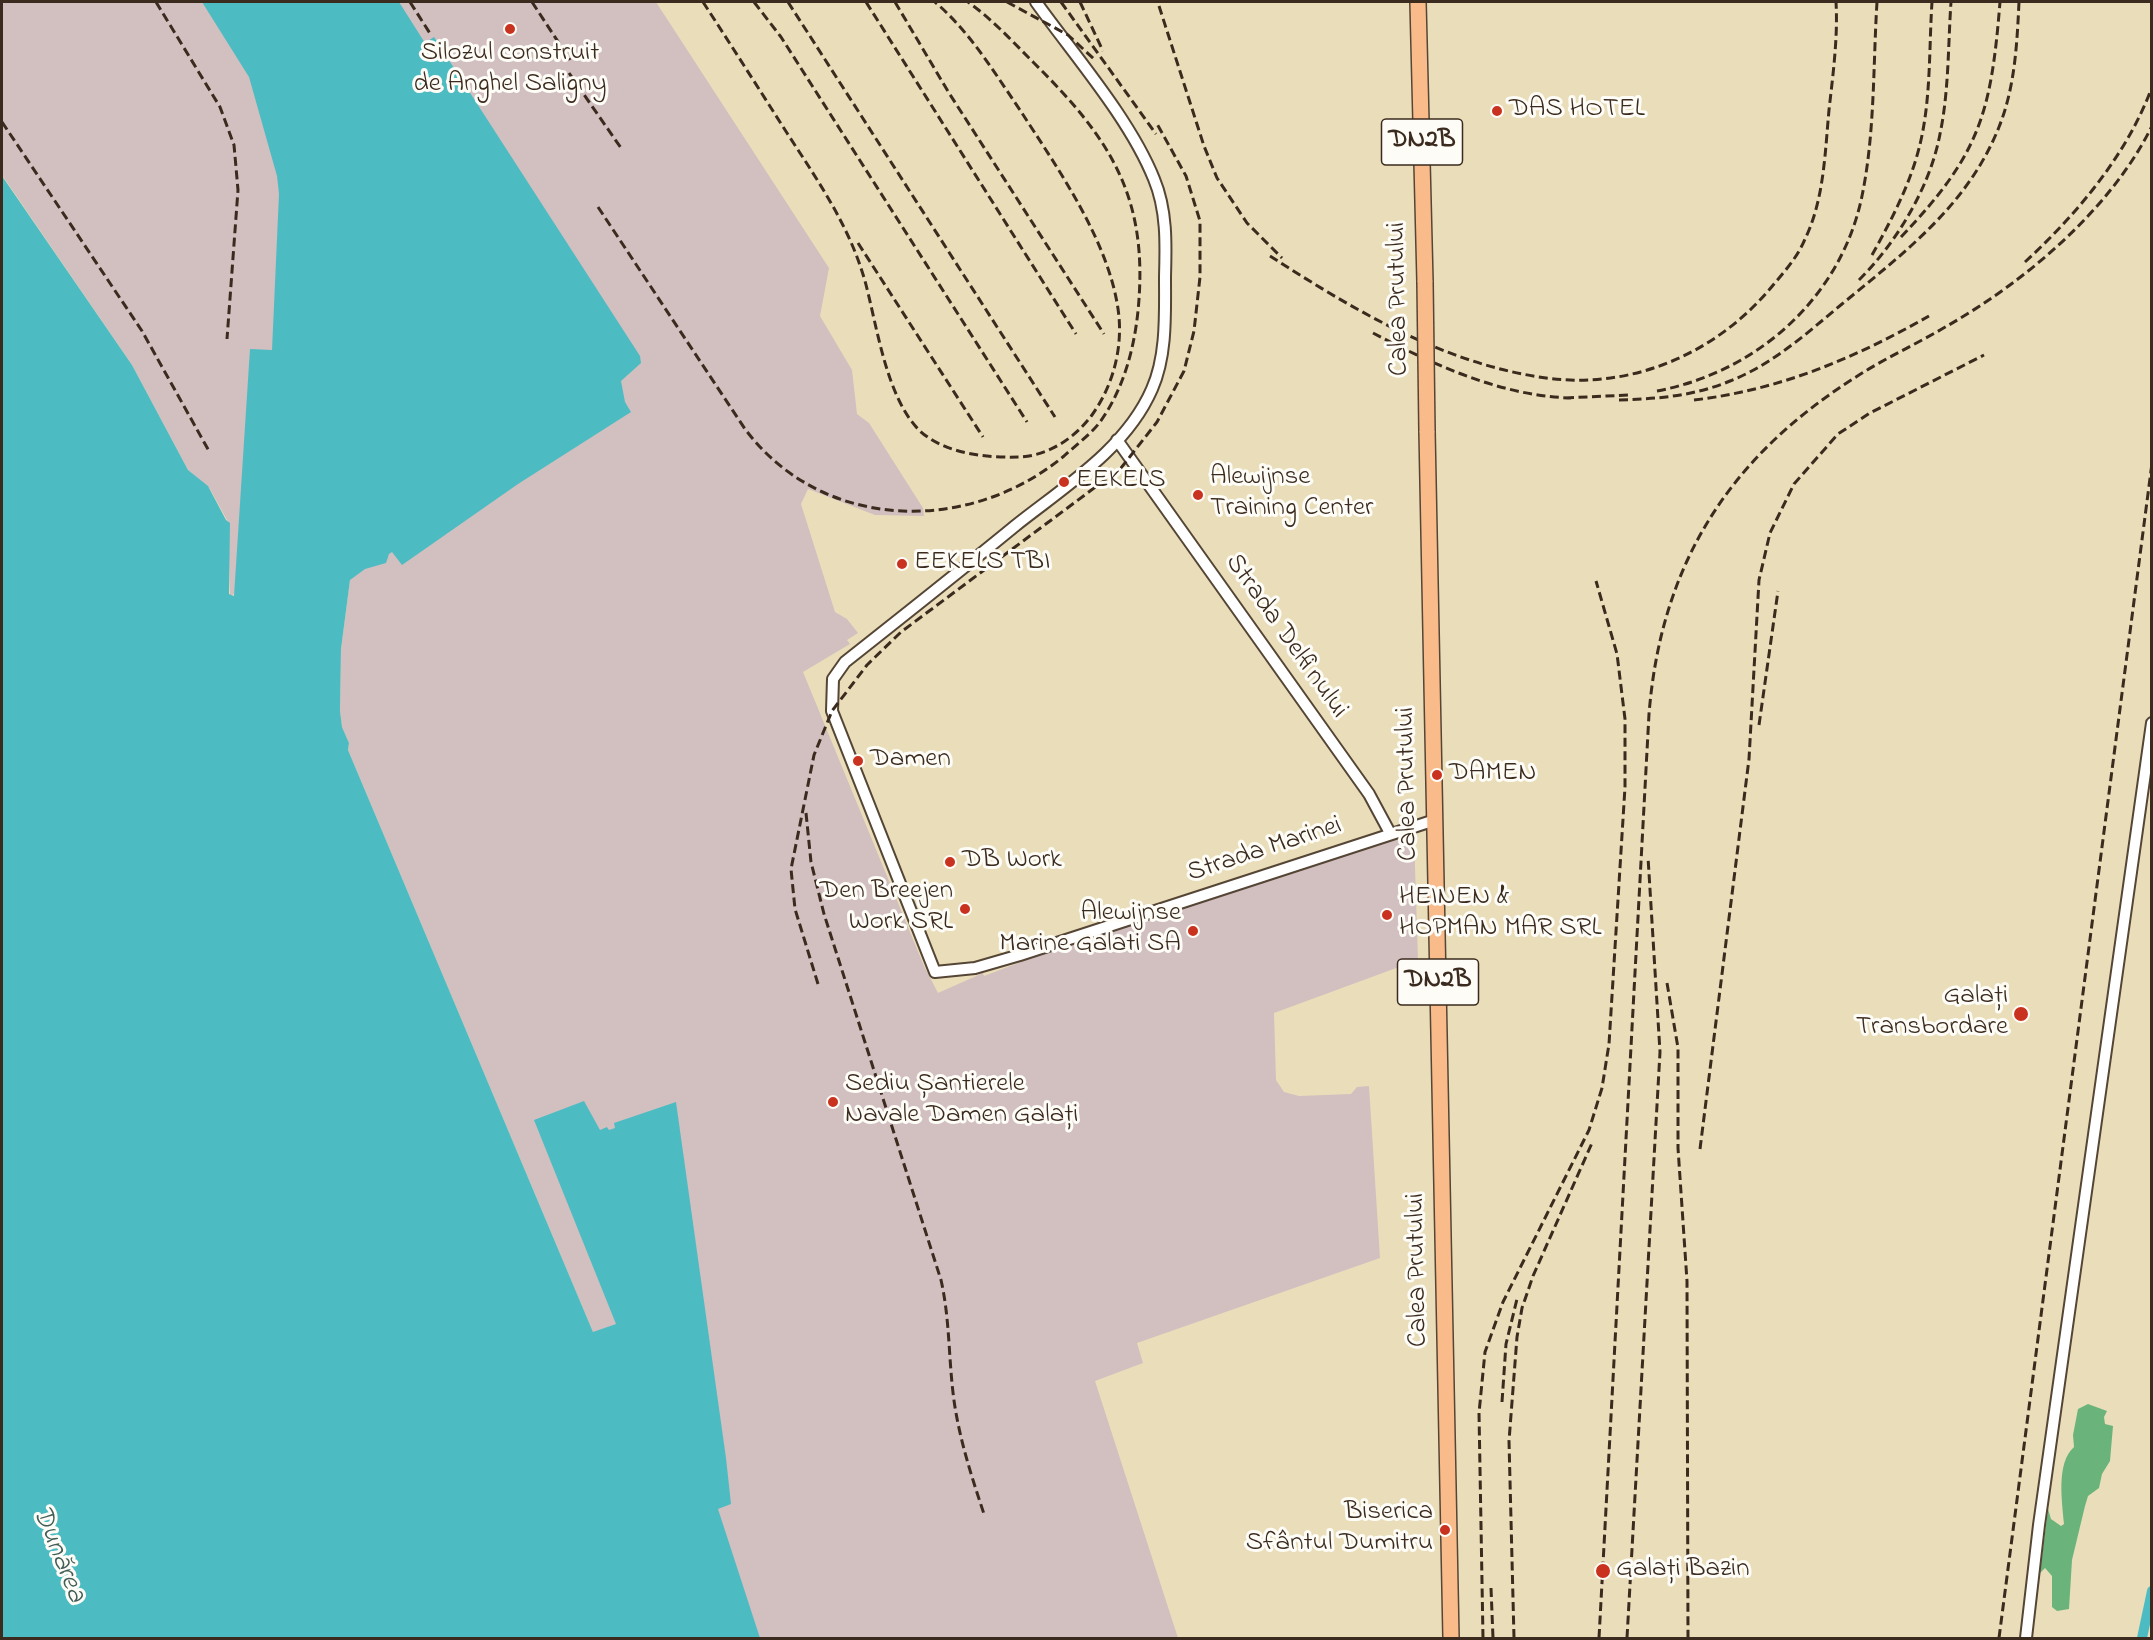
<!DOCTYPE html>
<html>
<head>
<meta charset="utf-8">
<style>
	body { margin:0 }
	#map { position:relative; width:2153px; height:1640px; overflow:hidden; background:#eadeba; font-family:"Indie Flower",sans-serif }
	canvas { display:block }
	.frame { position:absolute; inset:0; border:3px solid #3b2a1e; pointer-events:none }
</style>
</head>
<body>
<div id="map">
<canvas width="2153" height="1640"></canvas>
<div class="frame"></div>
</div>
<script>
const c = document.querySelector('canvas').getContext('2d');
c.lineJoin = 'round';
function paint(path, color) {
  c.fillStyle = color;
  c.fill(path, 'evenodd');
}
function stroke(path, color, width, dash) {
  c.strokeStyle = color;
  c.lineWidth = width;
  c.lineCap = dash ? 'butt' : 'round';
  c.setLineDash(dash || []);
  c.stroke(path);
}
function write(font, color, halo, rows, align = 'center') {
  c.font = font + ' "Indie Flower",sans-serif';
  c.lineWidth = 6;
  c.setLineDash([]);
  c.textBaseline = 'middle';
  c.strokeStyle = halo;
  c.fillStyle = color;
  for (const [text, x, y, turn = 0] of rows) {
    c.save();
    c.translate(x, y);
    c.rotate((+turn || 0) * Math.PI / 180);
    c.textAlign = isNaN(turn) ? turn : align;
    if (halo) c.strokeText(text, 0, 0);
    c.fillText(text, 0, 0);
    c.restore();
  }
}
const industrial = new Path2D(`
	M2,2H656L829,268L820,316L852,370L857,414L869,423L923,508L924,516L875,515L808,489L801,504L835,612L847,619L858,633L847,640L850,644L803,672L924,966L938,993L983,973L984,976L1055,949L1410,833L1414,835L1418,960L1274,1013L1276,1080L1284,1092L1299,1096L1351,1094L1357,1087L1369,1086L1380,1258L1137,1343L1143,1363L1095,1381L1178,1638H662L593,1332L348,750L349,743L342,727L340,711L341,649L350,580L230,595L228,522L210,489L188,470L132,365L2,175Z`);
const forest = new Path2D(`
	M2088,1404L2107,1411L2104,1417L2105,1424L2113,1426L2110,1461L2102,1474L2099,1488L2088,1496L2085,1506L2072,1560L2069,1609L2057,1611L2052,1607V1576L2045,1568L2040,1573L2048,1509L2051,1519L2061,1526L2064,1524C2062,1501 2056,1463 2074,1447L2073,1435L2078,1409Z`);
const water = new Path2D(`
	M202,2H399L425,43L434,37L640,356L641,363L621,381L625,402L631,412L518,484L402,565L392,552L389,554L386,563L365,569L350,580L341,649L340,711L342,727L349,743L348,750L593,1332L616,1324L534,1120L584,1101L600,1130L607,1127L609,1130L615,1128L614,1123L676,1102L726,1458L731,1504L718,1509L760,1638H2V176L132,365L188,470L208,486L226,520L230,523L229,594L234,596L250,349L272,350L279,194L277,176L249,77Z`);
const canal = new Path2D(`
	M2142,1638L2152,1591`);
const minor = new Path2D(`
	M1036,2C1074,55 1130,119 1154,179C1167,210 1166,244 1165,277C1165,314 1167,355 1152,389C1126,449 1064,487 1015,526C959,572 902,617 845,662L833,679L832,711L935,972L975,968L1020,955L1435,820
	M1117,440L1369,794L1390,833
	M2026,1638L2039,1525L2152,723`);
const highway = new Path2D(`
	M1418,2L1425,282
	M1427,431L1451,1638`);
const rail = new Path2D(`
	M156,2L220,107L234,145L238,190L227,339
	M410,2L431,35
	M532,2L570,60
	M703,2C731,45 759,89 787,133C818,181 849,225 865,281C877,325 886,398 920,431C945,454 987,458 1019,457C1048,456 1075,438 1092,415C1112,387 1122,352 1119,317C1112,245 1058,169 1020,110C994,72 970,32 935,2
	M754,2L781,37L1027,422
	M788,2L1055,417
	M866,2L1076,334
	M895,2L949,93L1104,334
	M1007,2L1068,35L1094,59
	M1061,2L1156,134
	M1080,2L1103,51
	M1159,6L1204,146L1217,178L1247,223L1282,258
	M569,73L621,148
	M2,122L142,331L209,451
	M598,207L745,429C822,532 969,535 1064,456C1076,445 1090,435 1100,422C1123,390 1134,350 1138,311C1149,199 1112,140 1034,63C1013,42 992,19 968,2
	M1901,237C1980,154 1991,114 2000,2
	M858,243L983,437
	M1872,255C1892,219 1912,181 1921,140C1931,95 1929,47 1932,2
	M1270,256C1354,310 1444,364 1546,378C1634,390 1719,352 1774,284C1786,270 1798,256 1805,239C1824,200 1825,153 1829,110C1833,74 1838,38 1836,2
	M2025,262C2077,214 2127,155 2152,87
	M1859,280C1897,242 1930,187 1940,134C1949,91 1948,45 1951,2
	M1373,333C1434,365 1501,396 1571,398
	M1657,391C1757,372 1841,298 1862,196C1875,133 1873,66 1877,2
	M1565,398L1628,395
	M1619,400C1657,399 1694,396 1730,381C1773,364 1806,334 1842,304C1905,252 1968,205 1999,127C2015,87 2017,44 2019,2
	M1694,400C1780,390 1855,358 1929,316
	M1759,725L1778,591
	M806,813L811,862L824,914L941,1280C951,1324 948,1369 956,1413C962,1447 973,1481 984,1514
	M1667,983L1678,1048V1148L1687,1281L1688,1638
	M818,984L795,909L791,869L814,755L832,711L867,665L901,632L1121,468L1157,422L1184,371L1194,331L1200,277V221L1186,176L1156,122
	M1700,1149L1749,759L1759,580L1770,533L1794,484L1838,434L1870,413L1984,355
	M1502,1402L1506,1344L1517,1299
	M1491,1588L1493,1638
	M1483,1638L1479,1413L1485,1352L1503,1302L1589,1130L1602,1088L1609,1044L1625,787V719L1617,654L1596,581
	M1514,1638L1509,1441L1517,1337L1522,1308L1533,1276L1592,1143
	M1599,1638L1649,714C1661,564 1729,457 1856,377C1885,358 1917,344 1947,326C2026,281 2111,209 2152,126
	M1627,1638L1660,1052L1648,857
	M1999,1638L2152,463`);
const highwayBridge = new Path2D(`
	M1425,282L1427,431`);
const markers = [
	[510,29,6,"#c8321e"],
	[1497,111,6,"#c8321e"],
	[1064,482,6,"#c8321e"],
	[1198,495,6,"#c8321e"],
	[902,564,6,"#c8321e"],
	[858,761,6,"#c8321e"],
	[1437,775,6,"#c8321e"],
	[950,862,6,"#c8321e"],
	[965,909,6,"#c8321e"],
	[1387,915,6,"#c8321e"],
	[1193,931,6,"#c8321e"],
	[2021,1014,8,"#c8321e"],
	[833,1102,6,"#c8321e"],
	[1445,1530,6,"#c8321e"],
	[1603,1571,8,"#c8321e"]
];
const shields = [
	[1422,142,81],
	[1438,982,81]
];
const shieldNames = [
	["DN2B",1422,142],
	["DN2B",1438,982]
];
const poiNames = [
	["Silozul construit",510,55,"center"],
	["de Anghel Saligny",510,86,"center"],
	["DAS HOTEL",1509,111],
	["Alewijnse",1210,479],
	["Training Center",1210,510],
	["EEKELS",1076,482],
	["EEKELS TBI",914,564],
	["Damen",870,761],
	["DAMEN",1449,775],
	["DB Work",962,862],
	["Den Breejen",953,893,"right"],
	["Work SRL",953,924,"right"],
	["HEINEN &",1399,899],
	["HOPMAN MAR SRL",1399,930],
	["Alewijnse",1181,915,"right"],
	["Marine Galati SA",1181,946,"right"],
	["Galați",2008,998,"right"],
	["Transbordare",2008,1029,"right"],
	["Sediu Șantierele",845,1086],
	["Navale Damen Galați",845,1117],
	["Biserica",1433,1514,"right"],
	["Sfântul Dumitru",1433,1545,"right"],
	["Galați Bazin",1616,1571]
];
const streetNames = [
	["Calea Prutului",1400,299,-91],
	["Strada Delfinului",1285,637,55],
	["Calea Prutului",1409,784,-91],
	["Strada Marinei",1265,851,-18],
	["Calea Prutului",1419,1270,-91]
];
const waterNames = [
	["Dunărea",57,1555,68]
];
paint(industrial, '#d2bfc0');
paint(forest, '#6ab47c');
paint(water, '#4dbcc2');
stroke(canal, '#4dbcc2', 10);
stroke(minor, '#554535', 14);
stroke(highway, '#554535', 18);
stroke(minor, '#fff', 10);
stroke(highway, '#fabb8b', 15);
stroke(rail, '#3b2a1e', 3, [9, 4.5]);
stroke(highwayBridge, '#554535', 18, []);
stroke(highwayBridge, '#fabb8b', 15);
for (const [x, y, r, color] of markers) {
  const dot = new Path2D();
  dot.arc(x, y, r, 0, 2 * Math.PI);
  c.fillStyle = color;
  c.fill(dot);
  stroke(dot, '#fdfcf7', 2);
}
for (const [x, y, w] of shields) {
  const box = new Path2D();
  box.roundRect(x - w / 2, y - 23, w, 46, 4.5);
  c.fillStyle = '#fdfcf7';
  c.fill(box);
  stroke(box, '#3b2a1e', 1.5);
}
write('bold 26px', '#3b2a1e', null, shieldNames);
write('27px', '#3b2a1e', '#fdfcf7', poiNames, 'left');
write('27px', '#3b2a1e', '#fdfcf7', streetNames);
write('italic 28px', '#415d57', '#fdfcf7', waterNames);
</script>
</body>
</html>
